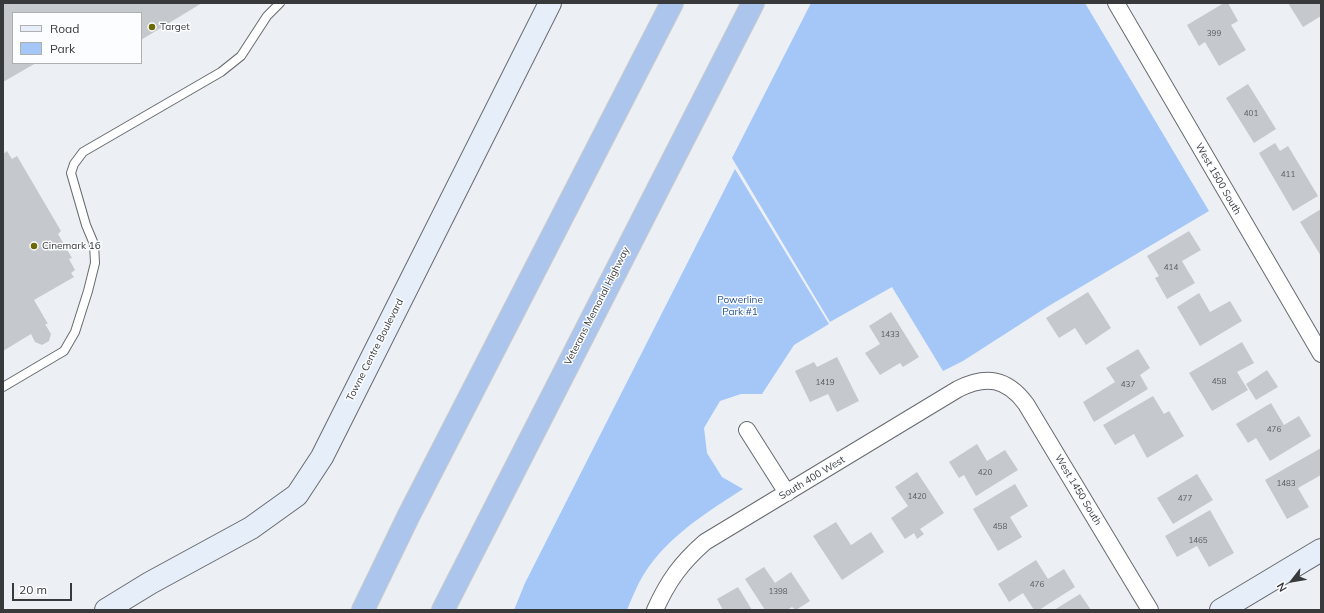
<!DOCTYPE html>
<html>
<head>
<meta charset="utf-8">
<style>
	body { margin:0 }
	#map { position:relative; width:1324px; height:613px; overflow:hidden; background:#ecf0f5; font-family:Mulish,sans-serif }
	canvas { display:block }
	.frame { position:absolute; inset:0; border:4px solid #38393b; pointer-events:none }
	.legend { position:absolute; left:12px; top:12px; width:130px; height:52px; box-sizing:border-box; background:#fbfdff; border:1px solid #adafb1; margin:0; padding:5px 7px; list-style:none; font-size:12px; color:#38393b }
	.legend li { display:flex; align-items:center; gap:8px; height:20px }
	.legend b { width:20px; border:1px solid #adafb1 }
	.north { position:absolute; left:1272px; top:561px; width:40px; height:40px; -webkit-text-stroke:3px #fbfdff; paint-order:stroke; rotate:239deg; font-size:11px; font-weight:700; line-height:16px; text-align:center; color:#38393b }
	.north::after { content:''; display:block; margin:auto; width:14px; height:18px; background:#38393b; clip-path:polygon(50% 0,100% 100%,50% 72%,0 100%) }
	.scale { position:absolute; left:12px; top:583px; width:60px; height:18px; box-sizing:border-box; border:2px solid #38393b; border-top:0; padding-left:5px; font-size:12px; line-height:14px; white-space:nowrap; color:#38393b; -webkit-text-stroke:3px #fbfdff; paint-order:stroke }
</style>
</head>
<body>
<div id="map">
<canvas width="1324" height="613"></canvas>
<div class="frame"></div>
<ul class="legend">
<li><b style="height:5px;background:#e6eef9"></b>Road</li>
<li><b style="height:11px;background:#a5c7f8"></b>Park</li>
</ul>
<div class="north">N</div>
<div class="scale">20 m</div>
</div>
<script>
const c = document.querySelector('canvas').getContext('2d');
c.lineJoin = 'round';
function paint(path, color) {
  c.fillStyle = color;
  c.fill(path, 'evenodd');
}
function stroke(path, color, width, dash) {
  c.strokeStyle = color;
  c.lineWidth = width;
  c.lineCap = dash ? 'butt' : 'round';
  c.setLineDash(dash || []);
  c.stroke(path);
}
function write(font, color, halo, rows, align = 'center') {
  c.font = font + ' Mulish,sans-serif';
  c.lineWidth = 3;
  c.setLineDash([]);
  c.textBaseline = 'middle';
  c.strokeStyle = halo;
  c.fillStyle = color;
  for (const [text, x, y, turn = 0] of rows) {
    c.save();
    c.translate(x, y);
    c.rotate((+turn || 0) * Math.PI / 180);
    c.textAlign = isNaN(turn) ? turn : align;
    if (halo) c.strokeText(text, 0, 0);
    c.fillText(text, 0, 0);
    c.restore();
  }
}
const green = new Path2D(`
	M811,3H1085L1209,211L1047,307L963,361L943,371L892,287L830,322L732,158Z
	M735,169L829,324L794,345L762,394H741L720,401L704,428L707,453L722,477L743,489C706,513 668,536 644,574C637,585 632,598 627,610H514L525,583Z`);
const building = new Path2D(`
	M3,3H202L141,40V13H13V63H36L3,82Z
	M1224,3H1228L1238,21L1231,25L1246,50L1219,66L1205,42L1199,46L1187,25Z
	M1288,3H1321V16L1303,27Z
	M1248,84L1276,129L1254,143L1226,98Z
	M1275,143L1280,151L1288,146L1318,196L1293,211L1259,153Z
	M7,151L12,159L17,156L61,231L58,234L72,258L69,259L75,270L71,273L74,277L34,300L48,324H45L51,334L49,341L42,345L35,342L31,334L3,351V154Z
	M1321,209V256L1300,222Z
	M1189,231L1201,250L1182,261L1195,283L1167,299L1155,278L1159,276L1147,256Z
	M1088,292L1111,328L1086,345L1075,328L1059,338L1046,318Z
	M1199,293L1210,312L1230,301L1242,321L1200,346L1177,307Z
	M891,312L919,357L903,367L900,363L880,375L865,353L880,344L869,326Z
	M1242,342L1254,363L1237,372L1248,390L1212,411L1189,373Z
	M1138,349L1150,368L1140,375L1148,389L1094,422L1083,402L1115,382L1106,368Z
	M837,357L859,401L837,412L828,394L810,402L795,371L814,362L817,367Z
	M1267,370L1278,387L1256,400L1246,384Z
	M1153,396L1164,414L1169,411L1184,436L1147,458L1134,434L1115,445L1103,425Z
	M1271,403L1284,425L1299,416L1311,436L1270,461L1256,438L1248,443L1236,424Z
	M977,444L987,461L1005,450L1018,470L976,496L964,475L959,478L949,462Z
	M1321,448V475L1298,488L1309,507L1287,519L1265,480Z
	M917,472L944,513L920,529L924,534L917,539L914,533L905,539L891,518L908,506L895,487Z
	M1197,474L1213,500L1173,524L1157,498Z
	M1015,484L1028,506L1010,517L1022,537L998,551L973,509Z
	M1210,510L1234,553L1209,567L1197,546L1177,557L1165,536Z
	M836,522L851,545L871,532L884,552L842,580L813,536Z
	M1036,560L1048,579L1064,569L1075,587L1039,610H1034L1023,593L1009,602L998,584Z
	M764,567L775,583L791,572L810,601L796,610L792,607L787,610H765L745,579Z
	M738,587L752,610H723L717,599Z
	M1080,594L1091,610H1054Z`);
const lane = new Path2D(`
	M3,387L64,351L75,332L88,291L95,263L94,244L86,225L71,173L74,164L83,152L221,72L241,56L267,16L280,3`);
const street = new Path2D(`
	M1116,3L1321,354
	M747,430L787,493
	M655,610C668,581 681,563 705,542L958,389C986,375 1007,378 1026,404L1150,610`);
const secondary = new Path2D(`
	M106,610L150,583L251,528L297,495L322,457L550,3
	M1221,610L1321,550`);
const highway = new Path2D(`
	M363,610L409,515L672,3
	M443,610L753,3`);
const markers = [
	[152,27,4,"#6c6a04"],
	[34,246,4,"#6c6a04"]
];
const numberNames = [
	["399",1214,34],
	["401",1251,114],
	["411",1288,175],
	["414",1171,268],
	["1433",890,335],
	["458",1219,382],
	["1419",825,383],
	["437",1128,385],
	["476",1274,430],
	["420",985,473],
	["1483",1286,484],
	["1420",917,497],
	["477",1185,499],
	["458",1000,527],
	["1465",1198,541],
	["476",1037,585],
	["1398",778,592]
];
const poiNames = [
	["Target",160,27],
	["Cinemark 16",42,246]
];
const streetNames = [
	["West 1500 South",1218,179,60],
	["Veterans Memorial Highway",597,306,-63],
	["Towne Centre Boulevard",375,350,-63],
	["South 400 West",812,478,-31],
	["West 1450 South",1078,490,59]
];
const parkNames = [
	["Powerline",740,300],
	["Park #1",740,312]
];
paint(green, '#a5c7f8');
paint(building, '#c5c8cd');
stroke(lane, '#686a6f', 10);
stroke(street, '#686a6f', 18);
stroke(secondary, '#686a6f', 24);
stroke(highway, '#cbcccc', 24);
stroke(lane, '#fff', 8);
stroke(street, '#fff', 16);
stroke(secondary, '#e6eef9', 22);
stroke(highway, '#abc5ec', 22);
for (const [x, y, r, color] of markers) {
  const dot = new Path2D();
  dot.arc(x, y, r, 0, 2 * Math.PI);
  c.fillStyle = color;
  c.fill(dot);
  stroke(dot, '#fbfdff', 1.5);
}
write('8px', '#5b5d60', null, numberNames);
write('10px', '#38393b', '#fbfdff', poiNames, 'left');
write('10px', '#38393b', '#fbfdff', streetNames);
write('10px', '#28528f', '#fbfdff', parkNames);
</script>
</body>
</html>
